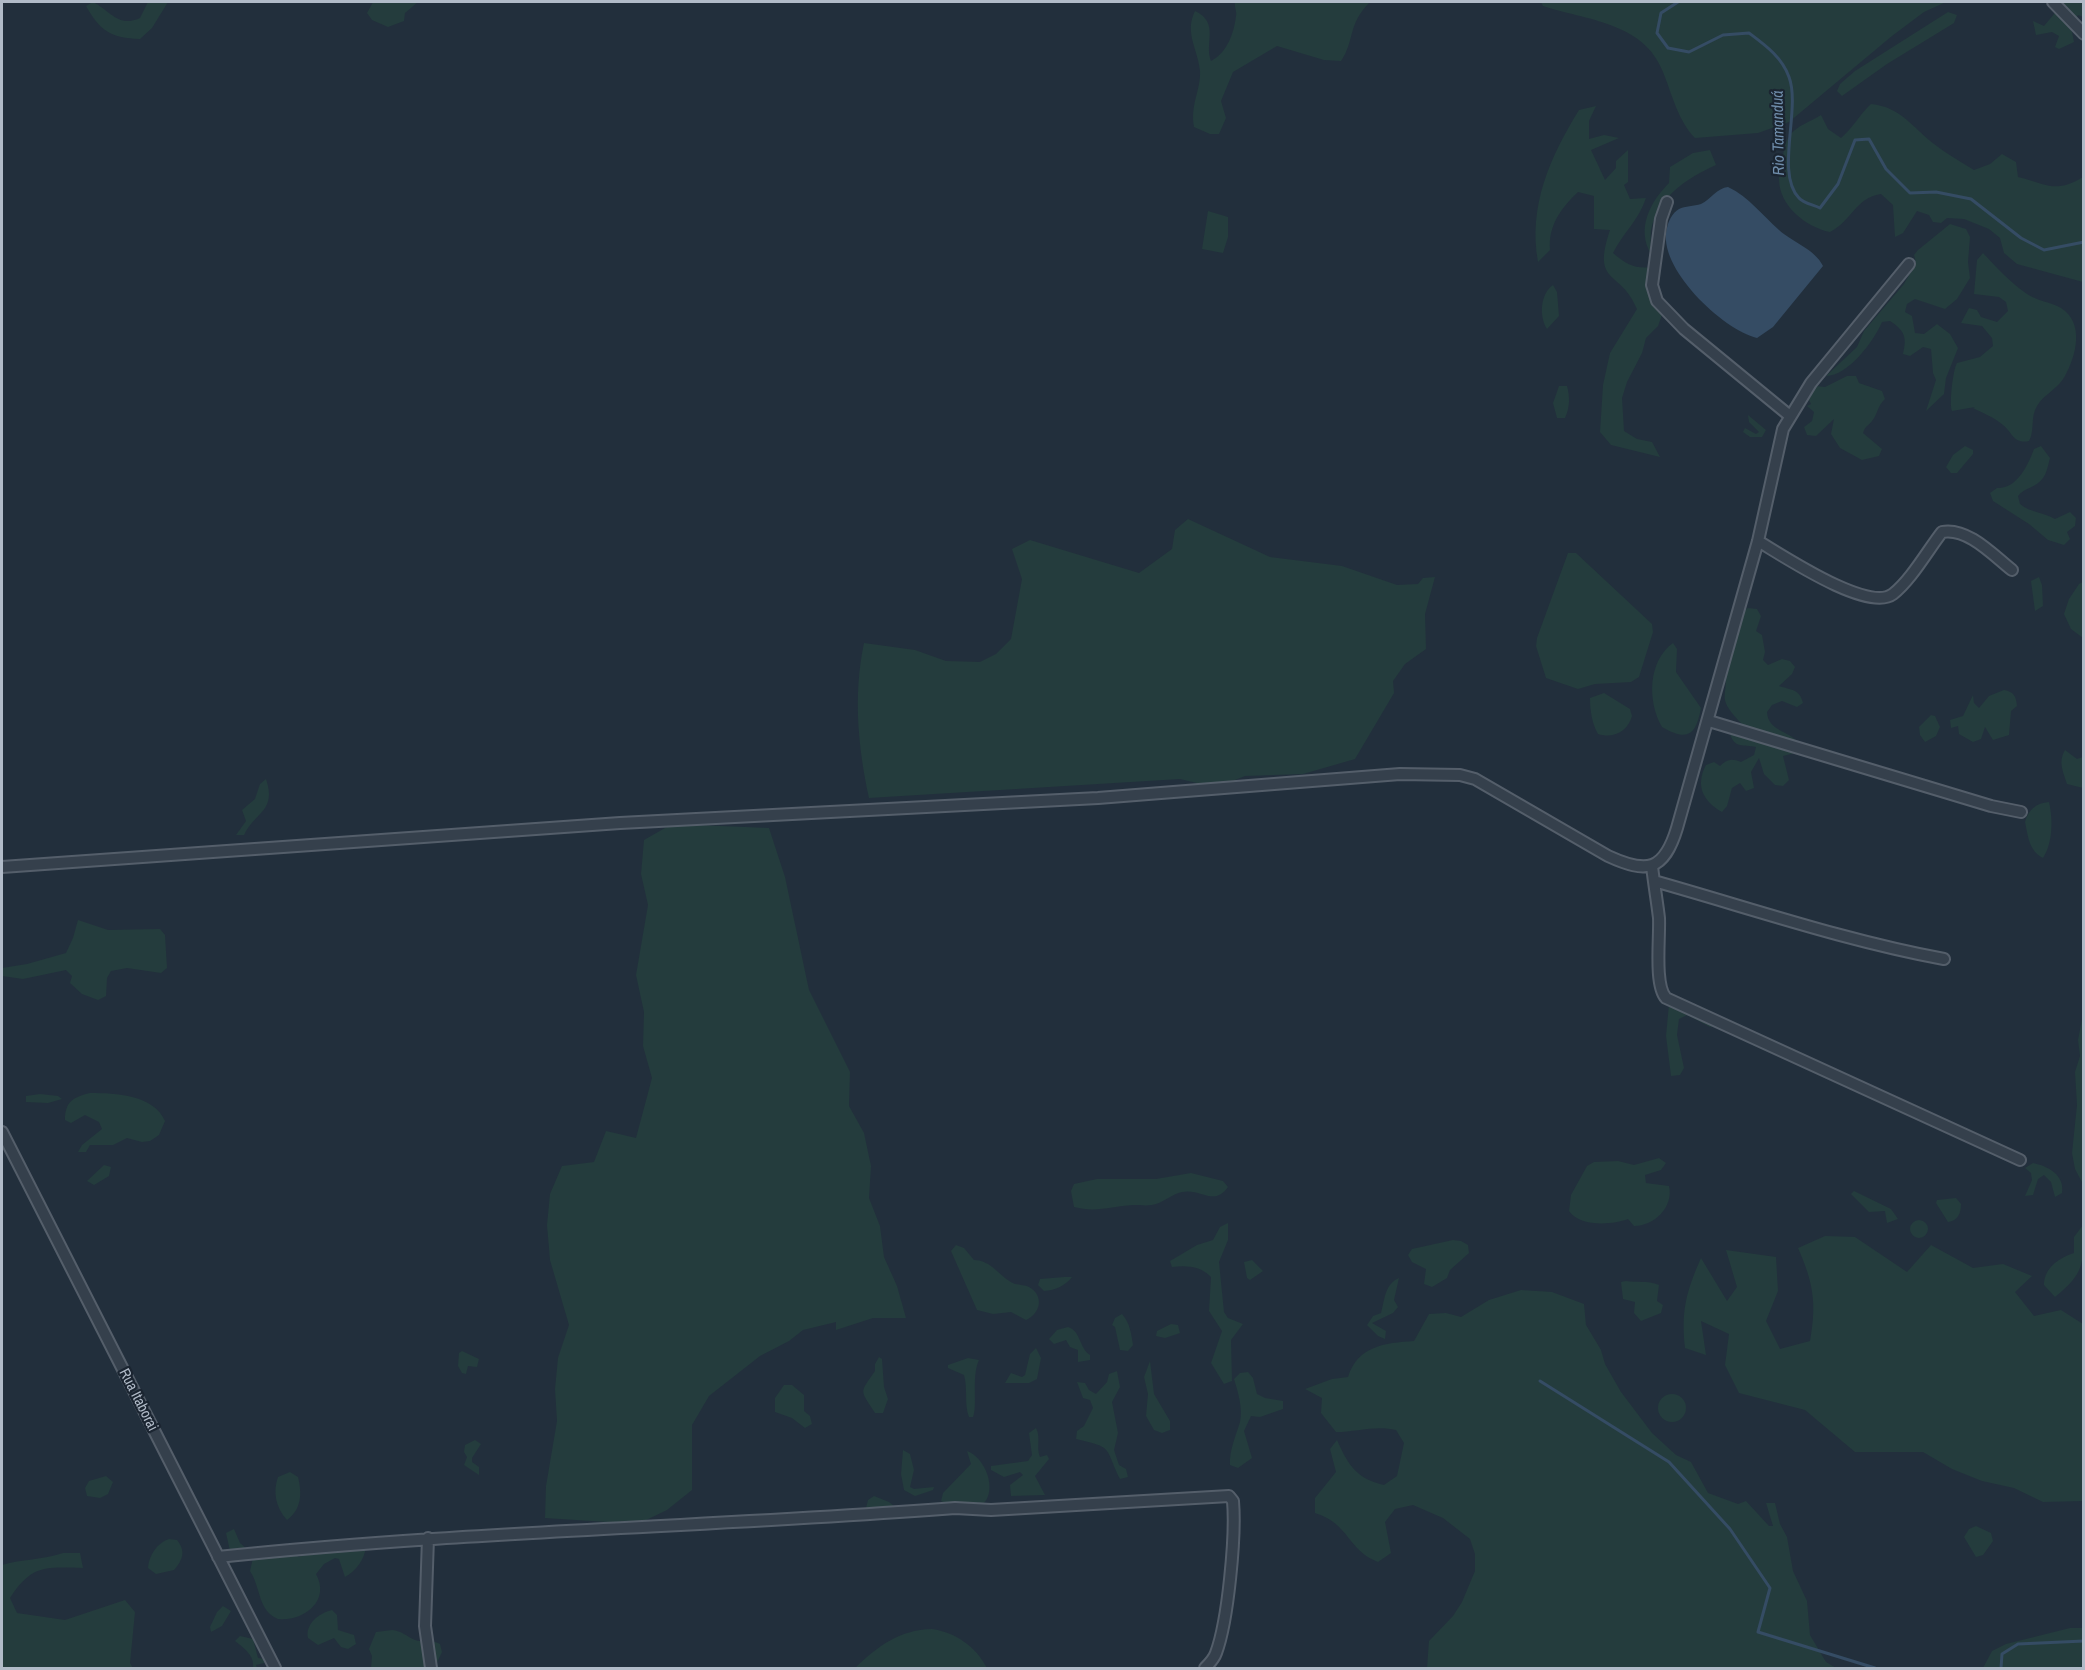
<!DOCTYPE html>
<html>
<head>
<meta charset="utf-8">
<style>
	body { margin:0 }
	#map { position:relative; width:2085px; height:1670px; overflow:hidden; background:#222f3c; font-family:"Archivo Narrow",sans-serif }
	canvas { display:block }
	.frame { position:absolute; inset:0; border:3px solid #b1bbc8; pointer-events:none }
</style>
</head>
<body>
<div id="map">
<canvas width="2085" height="1670"></canvas>
<div class="frame"></div>
</div>
<script>
const c = document.querySelector('canvas').getContext('2d');
c.lineJoin = 'round';
function paint(path, color) {
  c.fillStyle = color;
  c.fill(path, 'evenodd');
}
function stroke(path, color, width, dash) {
  c.strokeStyle = color;
  c.lineWidth = width;
  c.lineCap = dash ? 'butt' : 'round';
  c.setLineDash(dash || []);
  c.stroke(path);
}
function write(font, color, halo, rows, align = 'center') {
  c.font = font + ' "Archivo Narrow",sans-serif';
  c.lineWidth = 4.5;
  c.setLineDash([]);
  c.textBaseline = 'middle';
  c.strokeStyle = halo;
  c.fillStyle = color;
  for (const [text, x, y, turn = 0] of rows) {
    c.save();
    c.translate(x, y);
    c.rotate((+turn || 0) * Math.PI / 180);
    c.textAlign = isNaN(turn) ? turn : align;
    if (halo) c.strokeText(text, 0, 0);
    c.fillText(text, 0, 0);
    c.restore();
  }
}
const green = new Path2D(`
	M93,2C111,11 118,28 140,18L148,2H168L152,28L140,39C111,38 100,31 86,6Z
	M373,2H418L405,13L404,21L388,27L372,20L367,13Z
	M1235,2H1370C1347,25 1355,41 1341,61L1324,60L1277,46L1233,72L1221,101L1226,118L1219,134H1210L1194,127C1190,104 1201,90 1200,71C1198,49 1184,33 1195,11C1220,23 1204,43 1211,61C1227,53 1234,33 1236,16C1237,11 1234,7 1235,2Z
	M1541,2H1946L1924,12L1892,36L1789,122L1758,133L1695,138C1678,121 1672,94 1663,72C1644,22 1585,20 1543,6Z
	M2060,2H2083V17L2078,15L2071,27L2074,42L2059,49L2055,47L2059,36L2052,32L2036,35L2033,21L2044,26L2060,7Z
	M1948,12L1957,15L1954,23L1887,64L1842,96L1837,91L1840,84L1855,71Z
	M1871,104C1901,107 1912,127 1934,144C1947,154 1961,162 1974,170L1990,164L2002,154L2016,162L2018,177C2047,184 2055,194 2083,177V282L2017,264L2004,253L2000,238L1989,229L1964,219L1947,218L1941,223L1933,222L1929,215L1917,211L1903,233L1895,237L1893,205L1881,194C1855,198 1852,221 1830,232C1806,227 1779,206 1779,179C1779,172 1782,164 1783,156C1784,149 1785,142 1790,135C1798,125 1810,122 1821,115L1828,129L1841,138C1853,128 1859,115 1871,104Z
	M1596,106L1589,121V139L1604,135L1619,138L1591,150L1605,180L1616,168V161L1628,150V182L1624,185L1630,199L1646,198C1639,220 1623,233 1613,253C1627,265 1635,269 1653,267L1663,312L1658,326L1646,338L1642,353L1627,382L1622,398L1624,431L1637,439L1652,442L1660,457L1611,445L1600,432L1603,385L1610,353L1637,309C1621,269 1591,286 1610,230L1594,229V196L1578,192C1561,208 1548,226 1550,250L1538,262C1528,206 1550,157 1579,110Z
	M1710,150L1716,165C1687,178 1658,197 1651,230C1650,237 1651,246 1651,254C1636,229 1650,202 1669,183L1670,167L1693,153Z
	M1208,211L1228,217V237L1223,253L1202,249Z
	M1950,224L1966,229L1970,237L1968,262L1970,278L1957,299L1945,309L1915,299L1907,304L1905,312L1912,316L1915,333L1924,334L1937,324L1950,334L1958,348L1946,378L1944,394L1926,411L1936,380L1933,373L1931,349L1923,347L1910,356L1903,354C1907,337 1905,331 1890,321L1882,322C1874,341 1848,376 1826,376L1857,347L1864,331L1904,284L1916,263L1914,255L1918,250Z
	M1983,253C1997,268 2010,282 2027,294C2037,301 2051,302 2061,308C2085,323 2076,356 2065,376C2058,389 2044,394 2037,406C2030,417 2035,431 2029,441C2013,444 2013,433 2003,425C1995,418 1983,413 1973,408L1975,407L1952,411C1949,404 1953,369 1957,363L1980,357L1993,346L1992,338L1982,326L1961,323L1969,308L1977,310L1981,317L1997,322L2008,311L2006,302L1999,297L1974,294L1977,260Z
	M1553,285L1557,292L1559,316L1547,329C1539,317 1540,294 1553,285Z
	M1847,376H1856L1859,383L1882,391L1885,399C1877,406 1878,414 1872,421C1868,426 1865,426 1863,433L1882,449L1879,456L1862,460L1840,448L1831,434L1834,419L1816,436L1807,435L1804,427L1812,421L1814,412L1807,406L1811,404L1809,400L1815,386L1825,387Z
	M1559,386H1567C1570,397 1570,407 1565,418H1557L1553,403Z
	M1748,415L1766,430L1762,437H1750L1743,432L1745,428L1756,434L1759,432L1749,422Z
	M1965,446L1973,450V454L1957,473H1951L1946,467L1953,455Z
	M2041,446L2050,458C2048,465 2047,473 2043,478C2036,488 2025,487 2018,496L2020,504C2031,513 2043,512 2055,519L2070,512L2076,518L2075,526L2067,532L2070,539L2064,545L2048,540L2029,524L1993,501L1990,493L1997,488C2017,489 2028,465 2034,449Z
	M1188,519L1270,557L1342,566L1397,585L1418,584L1423,578L1435,577L1425,614L1426,649L1405,664L1393,681L1394,693L1355,759L1303,774L1245,776L1225,784H1201L1180,779L869,798C858,747 853,695 864,643L915,650L946,661L980,662L996,654L1011,639L1022,579L1012,549L1030,540L1139,573L1172,549L1175,530Z
	M1568,553H1576L1652,624L1653,632L1639,677L1631,682L1595,684L1578,689L1546,678L1536,646L1537,638Z
	M2039,577L2042,585L2043,606L2035,611L2031,581Z
	M2083,582H2084L2083,638L2071,629L2064,614L2069,599L2079,584Z
	M1748,608L1757,609L1761,616L1756,631L1762,635L1765,652L1763,660L1768,665L1782,659L1790,661L1795,667L1792,674L1779,686C1791,690 1800,689 1803,703L1797,707L1782,701L1772,705L1767,712C1768,731 1788,730 1799,743V752L1783,756L1789,780L1783,786L1775,785L1764,774L1759,758L1751,772L1754,788L1746,791L1740,783L1732,788L1727,806L1722,812C1703,801 1695,786 1706,765L1714,762L1720,766C1727,759 1732,758 1741,762L1754,755L1756,747C1743,744 1735,749 1730,734L1742,724C1713,694 1731,699 1724,667L1741,612Z
	M1673,643L1677,649L1676,672L1701,708C1696,735 1688,742 1662,727C1647,701 1648,661 1673,643Z
	M2004,690C2014,692 2016,696 2017,706L2011,711L2009,735L1993,740L1985,727L1981,739L1973,742L1959,734L1958,726L1951,728L1950,720L1963,716L1973,695L1974,703L1979,708L1989,696Z
	M1604,693L1630,709L1632,716C1628,731 1614,739 1598,734C1592,724 1590,710 1590,698Z
	M1931,715L1935,716L1940,727L1936,736L1925,742L1920,735L1919,727Z
	M2065,750L2077,759L2083,757V788L2067,784C2063,771 2058,762 2065,750Z
	M266,779C277,811 255,812 244,835H236L246,821L242,810L255,799L260,784Z
	M2049,802C2053,819 2053,843 2043,858C2029,851 2028,836 2025,822C2028,810 2036,803 2049,802Z
	M672,824L769,828L785,877L809,990L850,1072L849,1106L864,1133L871,1166L869,1198L880,1226L884,1257L897,1286L906,1318H873L836,1330V1322L803,1330L789,1341L760,1356L709,1396L692,1425V1490L667,1510L638,1524L545,1518L546,1486L557,1421L555,1389L558,1358L569,1325L550,1260L547,1225L550,1194L562,1166L594,1162L606,1131L636,1138L652,1078L643,1046L644,1012L636,975L648,905L641,874L644,840Z
	M78,920L108,930L160,929L165,935L167,968L161,973L127,968L111,971L107,978L106,996L98,1000L82,994L70,983L72,976L66,970L23,979L2,976V968L27,964L66,953L73,938Z
	M1669,1004L1713,1026L1710,1027L1687,1015L1679,1019L1677,1035L1684,1068L1680,1075L1671,1076L1666,1036Z
	M2083,1014V1184L2075,1169L2072,1153L2077,1105L2075,1072L2080,1056L2078,1040Z
	M90,1093C116,1093 154,1095 165,1121L159,1135L150,1141L142,1142L127,1138L113,1145H90L86,1152H78L82,1145L102,1129L99,1122L85,1115L71,1123L65,1120C65,1102 73,1097 90,1093Z
	M40,1094L58,1096L62,1099L48,1103L26,1102V1096Z
	M1659,1158L1666,1163L1661,1170L1645,1175L1646,1183L1669,1186C1674,1207 1654,1226 1634,1226L1628,1219C1612,1225 1580,1227 1569,1211L1571,1195L1587,1166L1594,1162L1618,1161L1634,1165Z
	M2033,1163C2048,1166 2065,1175 2062,1193L2055,1197L2051,1182L2044,1175L2038,1179L2033,1195L2025,1196L2032,1180L2031,1173L2025,1168Z
	M104,1165L111,1167L109,1176L94,1185L87,1181Z
	M1191,1173L1223,1181L1228,1187C1214,1207 1201,1188 1182,1192C1172,1194 1163,1203 1152,1205C1146,1206 1140,1205 1133,1205C1112,1206 1096,1213 1074,1207L1071,1191L1074,1184L1097,1179H1156Z
	M1854,1191L1891,1209L1898,1219L1887,1223L1885,1211L1869,1212L1851,1194Z
	M1956,1198L1961,1204C1961,1213 1958,1221 1948,1222L1936,1203L1937,1200Z
	M1910 1229a9 9 0 1 1 18 0a9 9 0 1 1-18 0Z
	M1228,1223V1240L1219,1262L1224,1312L1228,1318L1243,1324L1231,1340L1232,1381L1224,1384L1211,1363L1222,1331L1209,1311L1211,1277C1201,1266 1186,1265 1172,1267L1170,1261L1197,1245L1213,1240L1220,1227Z
	M2083,1225C2084,1263 2085,1273 2055,1297L2044,1285C2044,1268 2059,1258 2074,1253V1237Z
	M1825,1236L1855,1237L1907,1272L1931,1245L1973,1268L2003,1264L2032,1276L2015,1292L2034,1316L2061,1310L2083,1324V1501L2043,1502L2014,1488L1982,1481L1952,1469L1923,1452H1855L1805,1410L1739,1393L1725,1365L1729,1334L1701,1321L1706,1355L1685,1348C1681,1311 1686,1292 1701,1258L1727,1301L1737,1287L1726,1250L1776,1257L1778,1291L1766,1321L1780,1349L1810,1341C1817,1303 1813,1282 1798,1248Z
	M1453,1240L1461,1241L1468,1245L1469,1253L1450,1270L1447,1278L1432,1287L1424,1284L1426,1269L1412,1262L1408,1255L1412,1249Z
	M956,1245L964,1248L974,1260C992,1260 1000,1278 1015,1284C1020,1285 1025,1285 1029,1287C1045,1296 1040,1314 1026,1320L1011,1312L993,1314L977,1310L951,1251Z
	M1252,1260L1263,1271L1250,1280L1247,1278L1244,1262Z
	M1064,1277H1072C1065,1286 1056,1290 1044,1291L1038,1285L1040,1279Z
	M1399,1278L1394,1300L1398,1307L1393,1313L1372,1323L1386,1331L1385,1339L1378,1336L1367,1325L1373,1316L1381,1313C1385,1298 1385,1284 1399,1278Z
	M1626,1281C1637,1283 1647,1280 1659,1285L1657,1301L1663,1305L1661,1313L1641,1321L1634,1313L1635,1302L1623,1299L1621,1282Z
	M1521,1290L1552,1292L1584,1304L1586,1325L1601,1350L1605,1364L1621,1392L1652,1433L1676,1455L1691,1462L1708,1493L1738,1504L1746,1501L1769,1526H1773L1766,1503H1775L1780,1524L1787,1537L1793,1571L1807,1601L1810,1635L1826,1662L1836,1668H1427L1429,1641L1453,1616L1462,1602L1475,1571V1554L1470,1539L1443,1518L1413,1505L1395,1509L1385,1522L1391,1553L1378,1562C1347,1550 1350,1524 1315,1513V1498L1336,1472L1330,1449L1337,1440C1348,1465 1357,1479 1384,1485L1397,1476L1404,1443L1396,1430C1376,1425 1356,1432 1336,1432L1321,1413L1322,1398L1305,1389L1332,1379L1348,1377C1358,1346 1384,1343 1414,1341L1429,1314L1446,1313L1461,1317L1489,1300Z
	M1122,1314C1130,1323 1131,1333 1133,1345L1128,1351L1120,1350L1115,1327L1112,1325L1115,1318Z
	M1171,1324L1178,1325L1180,1333L1165,1338L1156,1336L1157,1331Z
	M1068,1327C1081,1331 1079,1348 1090,1355V1360L1078,1362V1350L1070,1347L1066,1340L1054,1344L1049,1339L1057,1330Z
	M1036,1348L1041,1358L1037,1379L1029,1383H1005L1011,1373L1022,1377L1025,1375L1030,1354Z
	M462,1351L479,1359L477,1367L468,1366L466,1374L462,1373L458,1366L459,1353Z
	M879,1357L882,1359L884,1387L888,1399L883,1413H875C860,1389 859,1394 875,1371V1364Z
	M968,1358L979,1360C971,1377 978,1406 973,1417H969C964,1405 968,1389 964,1375L948,1368V1365Z
	M1150,1361L1154,1394L1170,1421V1430L1162,1433L1154,1430L1146,1416L1148,1394L1144,1377Z
	M1117,1371L1120,1387L1112,1402L1118,1433L1114,1450L1119,1465L1126,1469L1128,1477L1120,1479C1104,1446 1114,1448 1076,1439L1077,1431L1084,1426L1093,1408L1090,1400L1083,1398L1077,1382L1085,1383L1089,1390L1096,1394L1107,1382L1109,1374Z
	M1248,1372L1253,1378L1257,1394L1265,1398L1283,1401V1409L1260,1417L1251,1416L1244,1431L1252,1458L1238,1468L1230,1465C1229,1451 1236,1435 1240,1422C1243,1408 1238,1392 1234,1379L1240,1373Z
	M784,1385H792L804,1395V1411L810,1416L812,1424L805,1428L792,1418L775,1412V1398Z
	M1658 1408a14 14 0 1 1 28 0a14 14 0 1 1-28 0Z
	M1036,1428C1041,1437 1036,1448 1040,1457L1047,1455L1049,1459L1035,1476L1045,1495L1011,1496L1010,1485L1023,1475L1020,1472L1004,1477L991,1470V1466L1028,1461L1032,1455L1029,1433Z
	M475,1440L481,1444L472,1458V1462L479,1467V1475L464,1465L467,1457L464,1452L465,1445Z
	M903,1450L910,1454L914,1470L910,1487L914,1489L934,1487L933,1490L915,1496L904,1490L901,1474Z
	M967,1451C985,1457 998,1490 983,1504L945,1503L941,1501L943,1493L971,1464Z
	M290,1472L298,1477C302,1493 302,1509 287,1520C275,1507 273,1491 278,1477Z
	M106,1476L113,1482L108,1494L100,1498L87,1496L85,1488L89,1481Z
	M874,1496L889,1502L894,1506L871,1510L866,1508L868,1500Z
	M1976,1526L1991,1533L1993,1541L1983,1555L1976,1557L1964,1537L1969,1529Z
	M234,1529L240,1543L247,1549L296,1555L299,1557L307,1553L366,1546C365,1559 356,1571 345,1577L339,1559L335,1558L324,1564L316,1574C331,1601 303,1622 278,1619C258,1611 261,1588 250,1571L253,1558L230,1551L226,1533Z
	M169,1539L177,1540C186,1551 183,1560 174,1570L156,1574L148,1568C149,1555 157,1543 169,1539Z
	M63,1553H80L83,1568C46,1567 32,1564 10,1598L17,1613L65,1620L125,1600L135,1612L130,1663L133,1668H2V1565C22,1559 42,1560 63,1553Z
	M223,1606L231,1611L222,1626L211,1632L210,1627L217,1612Z
	M332,1610L337,1615L338,1630L354,1635L356,1644L348,1649L341,1647L334,1638L318,1645L308,1638C305,1624 319,1613 332,1610Z
	M2070,1628H2083V1668H1983L1992,1651L2006,1644Z
	M932,1629C957,1633 976,1647 987,1668H855C878,1646 899,1630 932,1629Z
	M392,1630C402,1631 406,1636 415,1640C424,1643 431,1639 440,1644L442,1652L435,1667L371,1668L372,1656L369,1649L376,1632Z
	M240,1636L253,1639L258,1658L266,1659L264,1663L256,1665L257,1668H253C255,1656 244,1648 235,1641Z`);
const water = new Path2D(`
	M1728,187C1749,197 1762,215 1779,230C1792,242 1815,249 1823,266L1773,327L1757,338C1723,330 1656,267 1667,228C1668,222 1672,213 1679,209C1685,206 1694,206 1701,204C1711,199 1717,188 1728,187Z`);
const stream = new Path2D(`
	M1678,2L1661,13L1657,33L1668,48L1689,52L1723,35L1749,33C1765,45 1782,57 1789,77C1801,109 1775,173 1799,198C1803,203 1814,205 1820,208L1838,184L1855,140L1869,139L1886,169L1910,193L1936,192L1971,199L2021,238L2044,250L2084,242
	M1540,1381L1669,1462L1730,1529L1770,1588L1758,1632L1875,1668
	M2001,1668L2002,1654L2018,1644L2084,1641`);
const minor = new Path2D(`
	M2053,2L2084,34
	M1667,202L1661,219L1652,285L1657,301L1684,329L1790,416
	M1758,541C1782,555 1868,613 1893,594C1911,580 1928,550 1942,532C1968,527 1994,556 2012,570
	M1709,721L1991,806L2021,812
	M1652,866C1654,884 1657,901 1659,918C1660,937 1654,985 1666,998L2020,1160
	M2,867L620,823L1098,798L1400,774L1460,775L1475,779L1608,856C1647,874 1664,871 1677,828L1758,541L1783,429L1811,383L1909,264
	M1654,881C1750,908 1846,941 1944,959
	M2,1132L275,1668
	M428,1538L425,1626L431,1668
	M218,1557C463,1531 710,1527 955,1508L991,1510L1229,1496L1233,1501C1236,1536 1228,1621 1216,1653C1214,1659 1209,1664 1205,1668`);
const streetNames = [
	["Rua Itaborai",138,1400,63]
];
const waterNames = [
	["Rio Tamanduá",1779,133,-91]
];
paint(green, '#243c3d');
paint(water, '#354c64');
stroke(stream, '#354c64', 3);
stroke(minor, '#545e6a', 14);
stroke(minor, '#35404c', 10);
write('15px', '#b1bbc8', '#1b2531', streetNames);
write('italic 16px', '#708eac', '#1b2531', waterNames);
</script>
</body>
</html>
